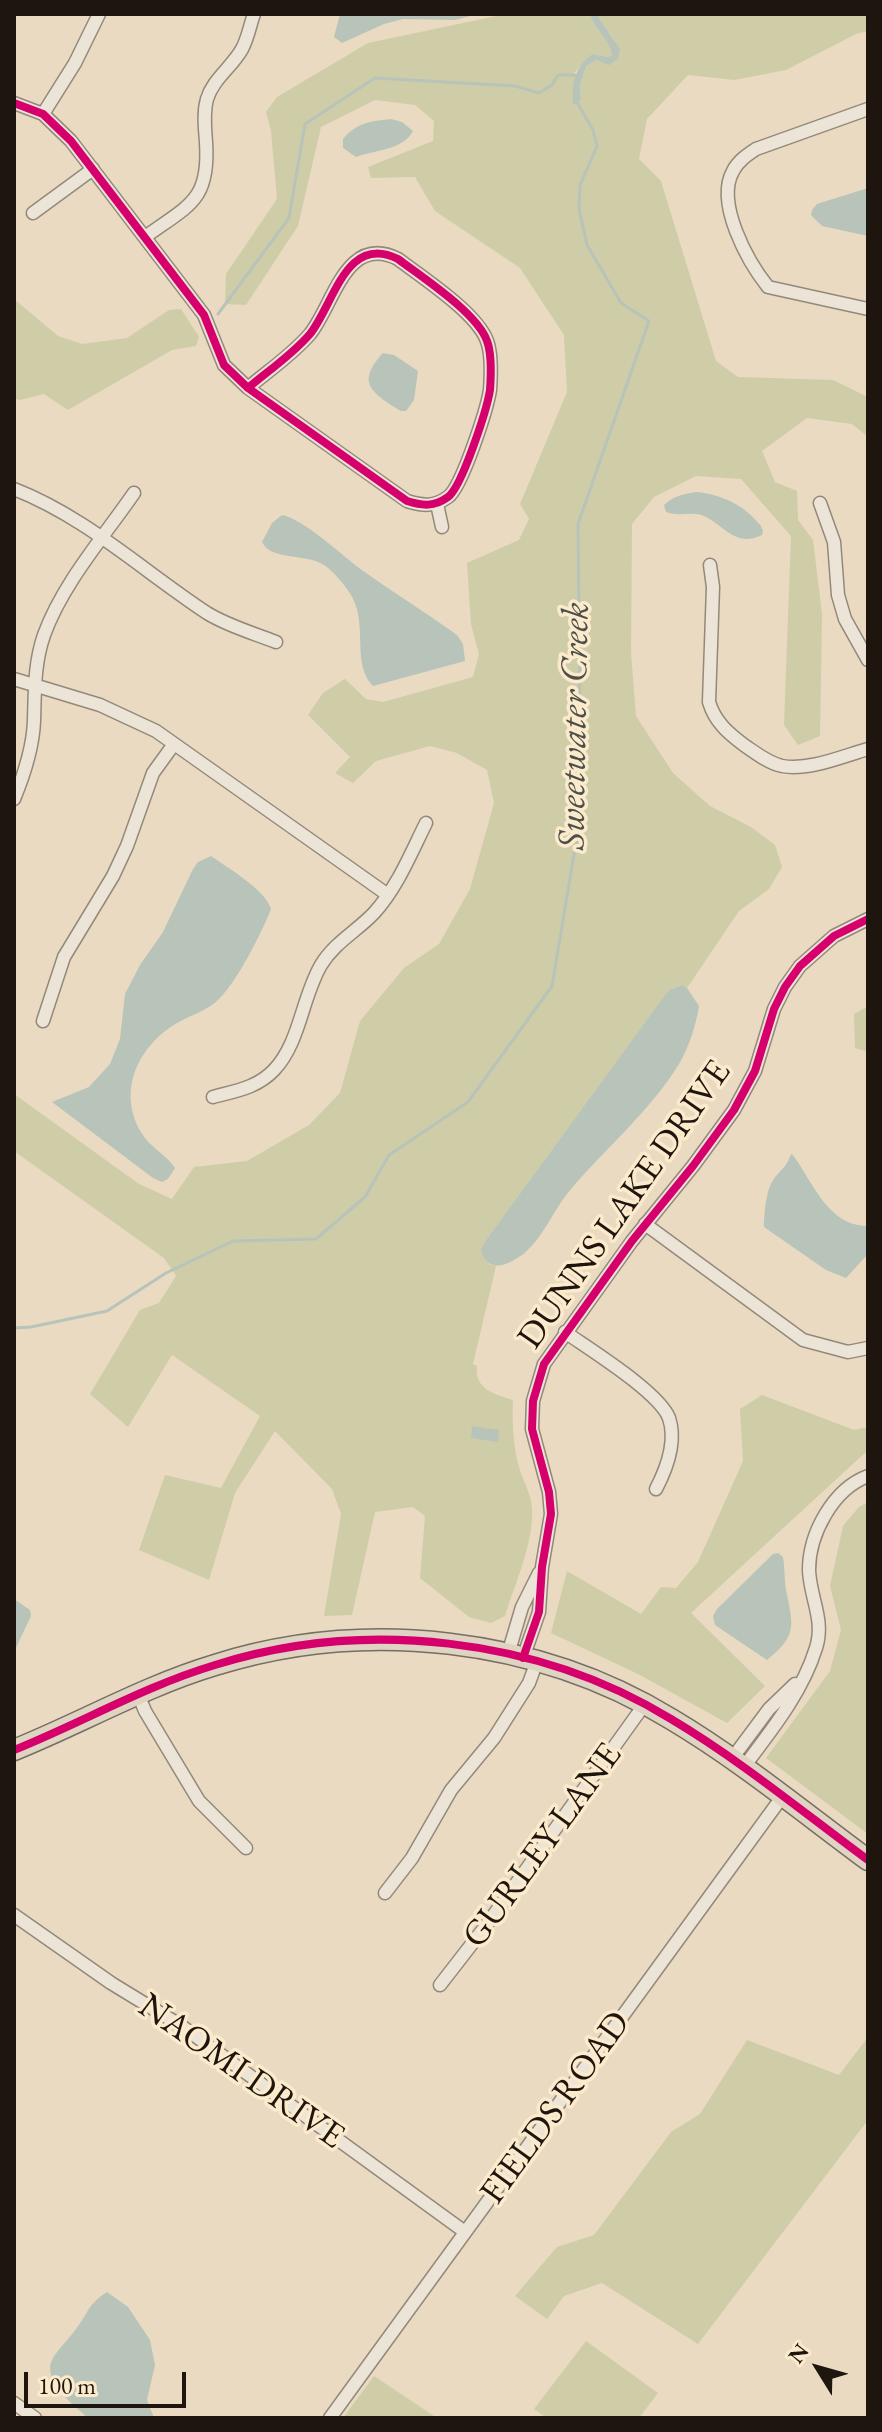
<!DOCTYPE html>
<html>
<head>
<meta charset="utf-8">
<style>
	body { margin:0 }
	#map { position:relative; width:882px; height:2432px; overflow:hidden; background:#e9dac1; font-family:"EB Garamond",serif }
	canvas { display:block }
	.frame { position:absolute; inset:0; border:16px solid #1f150f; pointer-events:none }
	.north { position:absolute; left:778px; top:2328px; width:80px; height:80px; -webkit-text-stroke:6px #fbeacc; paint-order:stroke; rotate:307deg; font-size:22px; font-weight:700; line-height:32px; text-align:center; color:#1f150f }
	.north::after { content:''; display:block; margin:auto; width:28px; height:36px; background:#1f150f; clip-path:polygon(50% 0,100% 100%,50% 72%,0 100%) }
	.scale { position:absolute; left:24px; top:2372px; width:162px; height:36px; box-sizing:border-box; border:4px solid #1f150f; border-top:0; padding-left:10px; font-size:24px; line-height:28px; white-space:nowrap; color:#1f150f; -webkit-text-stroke:6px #fbeacc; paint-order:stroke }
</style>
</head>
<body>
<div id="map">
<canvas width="882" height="2432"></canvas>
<div class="frame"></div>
<div class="north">N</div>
<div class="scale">100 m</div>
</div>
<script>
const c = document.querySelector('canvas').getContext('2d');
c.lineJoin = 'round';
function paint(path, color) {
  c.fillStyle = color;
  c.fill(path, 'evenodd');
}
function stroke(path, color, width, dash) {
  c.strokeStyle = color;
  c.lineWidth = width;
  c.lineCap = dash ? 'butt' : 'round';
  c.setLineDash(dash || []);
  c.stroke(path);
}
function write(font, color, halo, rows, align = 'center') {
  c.font = font + ' "EB Garamond",serif';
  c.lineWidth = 7;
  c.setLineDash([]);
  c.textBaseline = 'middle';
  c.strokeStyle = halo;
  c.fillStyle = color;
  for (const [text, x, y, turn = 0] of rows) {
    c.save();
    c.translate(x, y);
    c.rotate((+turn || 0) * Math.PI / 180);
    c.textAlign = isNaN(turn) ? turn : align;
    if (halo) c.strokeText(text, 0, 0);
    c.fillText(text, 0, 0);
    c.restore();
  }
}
const green = new Path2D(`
	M506,14H590C594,30 610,39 613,55L608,57L592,54L574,73L581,100L580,85L586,66L597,60L618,59L615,41L599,18V14H868V31L856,34L786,70L734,80L688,75L647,119L639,159L661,181L716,361L738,377L833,380L868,397V437L852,424L807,418L762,451L775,482L797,491L798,520L813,540L822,614L820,736L798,745L784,725L791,536L741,479L696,476L654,497L632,524L631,652L636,716L673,773L710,806L751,827L775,845L782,867L769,889L739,911L687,988L682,985L669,990L486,1240L489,1264L496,1266L473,1364L477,1366C474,1389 494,1394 513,1400C512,1422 513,1446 519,1467C523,1481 531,1493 532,1508C534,1543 515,1583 505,1616L491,1623L469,1617L420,1578L425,1516L413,1507L375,1512L352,1615L324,1616L341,1514L332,1489L275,1431L235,1493L209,1580L139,1550L165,1475L221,1488L260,1416L172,1355L128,1427L90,1394L140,1310L159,1303L176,1276L164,1258L14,1151V1094L139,1184L172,1199L194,1167L247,1161L309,1125L340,1093L360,1021L404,968L439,944L470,889L494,803L487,770L457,753L430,746L376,761L353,783L335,773L350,757L308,715L323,693L345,679L366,699L383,702L473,677L479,654L471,624L467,563L519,540L529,519L520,504L567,392L564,335L520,268L435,211L415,177L371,178L368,167L433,141L434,121L415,105L375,100L321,127L298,226L246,305L225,304L226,274L277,199L271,131L266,112L277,97L368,43Z
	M14,299L58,336L82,344L127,338L169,310L181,309L199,337L196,346L172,350L68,410L44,394L20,400L14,398Z
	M868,1006V1052L855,1048L854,1014Z
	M762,1395L854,1430L868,1427V1450L691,1613L765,1686L727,1723L638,1674L551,1633L567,1571L641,1614L661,1587L676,1588L698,1562L743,1461L740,1409Z
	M868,1502V1834L766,1758L830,1671L841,1630L830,1586L843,1526L859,1507Z
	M868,2037V2120L698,2344L602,2283L564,2296L547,2319L515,2296L557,2247L594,2235L671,2132L700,2114L747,2040L839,2075Z
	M586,2341L658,2393L639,2418H547L534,2409Z
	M374,2376L437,2418H343Z`);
const water = new Path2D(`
	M340,14H478L455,20L403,19L384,24L342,43L334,37Z
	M590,14H599V18L620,49L618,59L609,65L597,60L586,66L580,85L581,100L573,105C572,83 574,68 592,54L608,57L612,55C610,39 594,30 590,14Z
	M391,119L402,122L413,131C404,150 374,150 356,157L343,148V139C356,123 371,121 391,119Z
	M868,188V236L822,226L811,215L812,210L817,204Z
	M383,353L394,355L418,371L414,400L406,411H401C374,394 354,384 383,353Z
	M698,492C725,496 744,505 761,526L763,531L762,535C735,548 724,525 704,516C692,511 678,517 666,512L664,505C673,496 686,493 698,492Z
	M282,515C303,519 341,554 359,568C391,591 425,612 457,635L463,644L465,661L373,686C350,663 370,621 349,592C343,583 333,571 324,565C306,553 271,561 262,542L272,523Z
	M211,856C228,868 266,890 271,909C261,934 238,980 219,999C207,1011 191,1015 177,1023C138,1046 117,1091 141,1132C149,1147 166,1154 175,1168L168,1179L162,1182L153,1178L52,1102L89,1087L110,1064L120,1039L125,994L140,965L163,932L193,869L198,862Z
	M682,985L687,988L699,1006C696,1025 689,1047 679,1064C649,1113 603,1150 567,1194C549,1217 538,1251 508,1263C494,1269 485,1264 481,1250L486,1240L657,1006L669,990Z
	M792,1154C813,1181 827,1226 868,1226V1254L846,1278L826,1270L764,1227C764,1216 766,1191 772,1182C778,1171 786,1169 790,1156Z
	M472,1426L499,1430L498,1442L471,1438Z
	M778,1553L783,1557C785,1568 784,1579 786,1590C793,1625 798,1635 767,1660L715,1625L713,1616L717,1609L773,1554Z
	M14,1599L30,1610L31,1616L14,1652Z
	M107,2292L128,2307L150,2340L155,2365L147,2400L154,2418H88C74,2406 40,2379 53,2358C59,2348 69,2339 76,2329C90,2311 86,2306 107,2292Z`);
const stream = new Path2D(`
	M218,314L289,218L305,124L375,78L515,86L539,93L552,85L558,75H575
	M14,1328L31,1327L107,1311L166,1273L233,1241L316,1239L365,1197L389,1155L468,1102L552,986L581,812L578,524L649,321L621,303L587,245L579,209L580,185L597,146L593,130L575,99`);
const minor = new Path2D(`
	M14,103L43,114L71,141L204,315L224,365L248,388L407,501C423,506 434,507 448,497C462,487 487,409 490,390C491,376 492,354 487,341C477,313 423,278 398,259C346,233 334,304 310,334C293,354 268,371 248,388
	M868,109L756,149C747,155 738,161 733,171C715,203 748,262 768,287L868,309
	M43,114L75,63L99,14
	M33,213L93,169
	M145,237C189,205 210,201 206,142C205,128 203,113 207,99C213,79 232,67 242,49C248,38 250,25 254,14
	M14,489C86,517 143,571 207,613C228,626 253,633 276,642
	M820,503L834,542L838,595L845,619L868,660
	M437,504L442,527
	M710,565L713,587L709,702C715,722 728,733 744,745C756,753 768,763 782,766C809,771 843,756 868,749
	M14,679L100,705L156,731L388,895
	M14,799C24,775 33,746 34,721C35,691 34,664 44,635C63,583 103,538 134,493
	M43,1021L64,957L113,876L127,846L153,773L174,744
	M213,1097C235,1091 257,1088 274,1070C300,1043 302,997 321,965C334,943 357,931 374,913C397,888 411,853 426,823
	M645,1224L803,1340L848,1352L868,1348
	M565,1332C589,1349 659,1392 669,1418C677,1442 667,1468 656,1489
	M508,1654L522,1607L539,1573
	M523,1658L539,1612L542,1567L551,1514L549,1492L532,1429L533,1401L544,1364L632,1241L693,1166L734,1110L755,1071L774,1009L785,987L800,966L834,936L868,919
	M138,1694L145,1711L199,1801L246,1848
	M731,1760L769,1709L795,1684
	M743,1768C771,1731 802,1693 816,1648C825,1620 810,1598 809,1570C809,1534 833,1489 868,1476
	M385,1893L412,1858L451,1790L494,1738L529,1683L537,1661
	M14,1915L111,1983L183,2027L465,2232
	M440,1985L485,1927L644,1705
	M14,2403L35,2418
	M330,2418L782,1797`);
const primary = new Path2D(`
	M14,1750C81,1723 145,1686 215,1665C364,1618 537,1637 671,1719C740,1760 803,1812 868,1860`);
const cycleway = new Path2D(`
	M14,103L43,114L71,141L204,315L224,365L248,388L407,501C423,506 434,507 448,497C462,487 487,409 490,390C491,376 492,354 487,341C477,313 423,278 398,259C346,233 334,304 310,334C293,354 268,371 248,388
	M523,1658L539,1612L542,1567L551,1514L549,1492L532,1429L533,1401L544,1364L632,1241L693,1166L734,1110L755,1071L774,1009L785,987L800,966L834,936L868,919
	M14,1750C81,1723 145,1686 215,1665C364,1618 537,1637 671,1719C740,1760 803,1812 868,1860`);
const streetNames = [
	["DUNNS LAKE DRIVE",625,1205,-55],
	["GURLEY LANE",543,1846,-54],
	["NAOMI DRIVE",241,2072,35],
	["FIELDS ROAD",556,2108,-54]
];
const waterNames = [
	["Sweetwater Creek",575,726,-89]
];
paint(green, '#cecda7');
paint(water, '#b8c4b9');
stroke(stream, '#b8c4b9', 3);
stroke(minor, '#93897b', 15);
stroke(primary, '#776e62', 23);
stroke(minor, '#ece4d7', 12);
stroke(primary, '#dfd4c2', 20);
stroke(cycleway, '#d6006c', 8);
write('36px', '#1f150f', '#fbeacc', streetNames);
write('italic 38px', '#4d4f49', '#fbeacc', waterNames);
</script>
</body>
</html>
